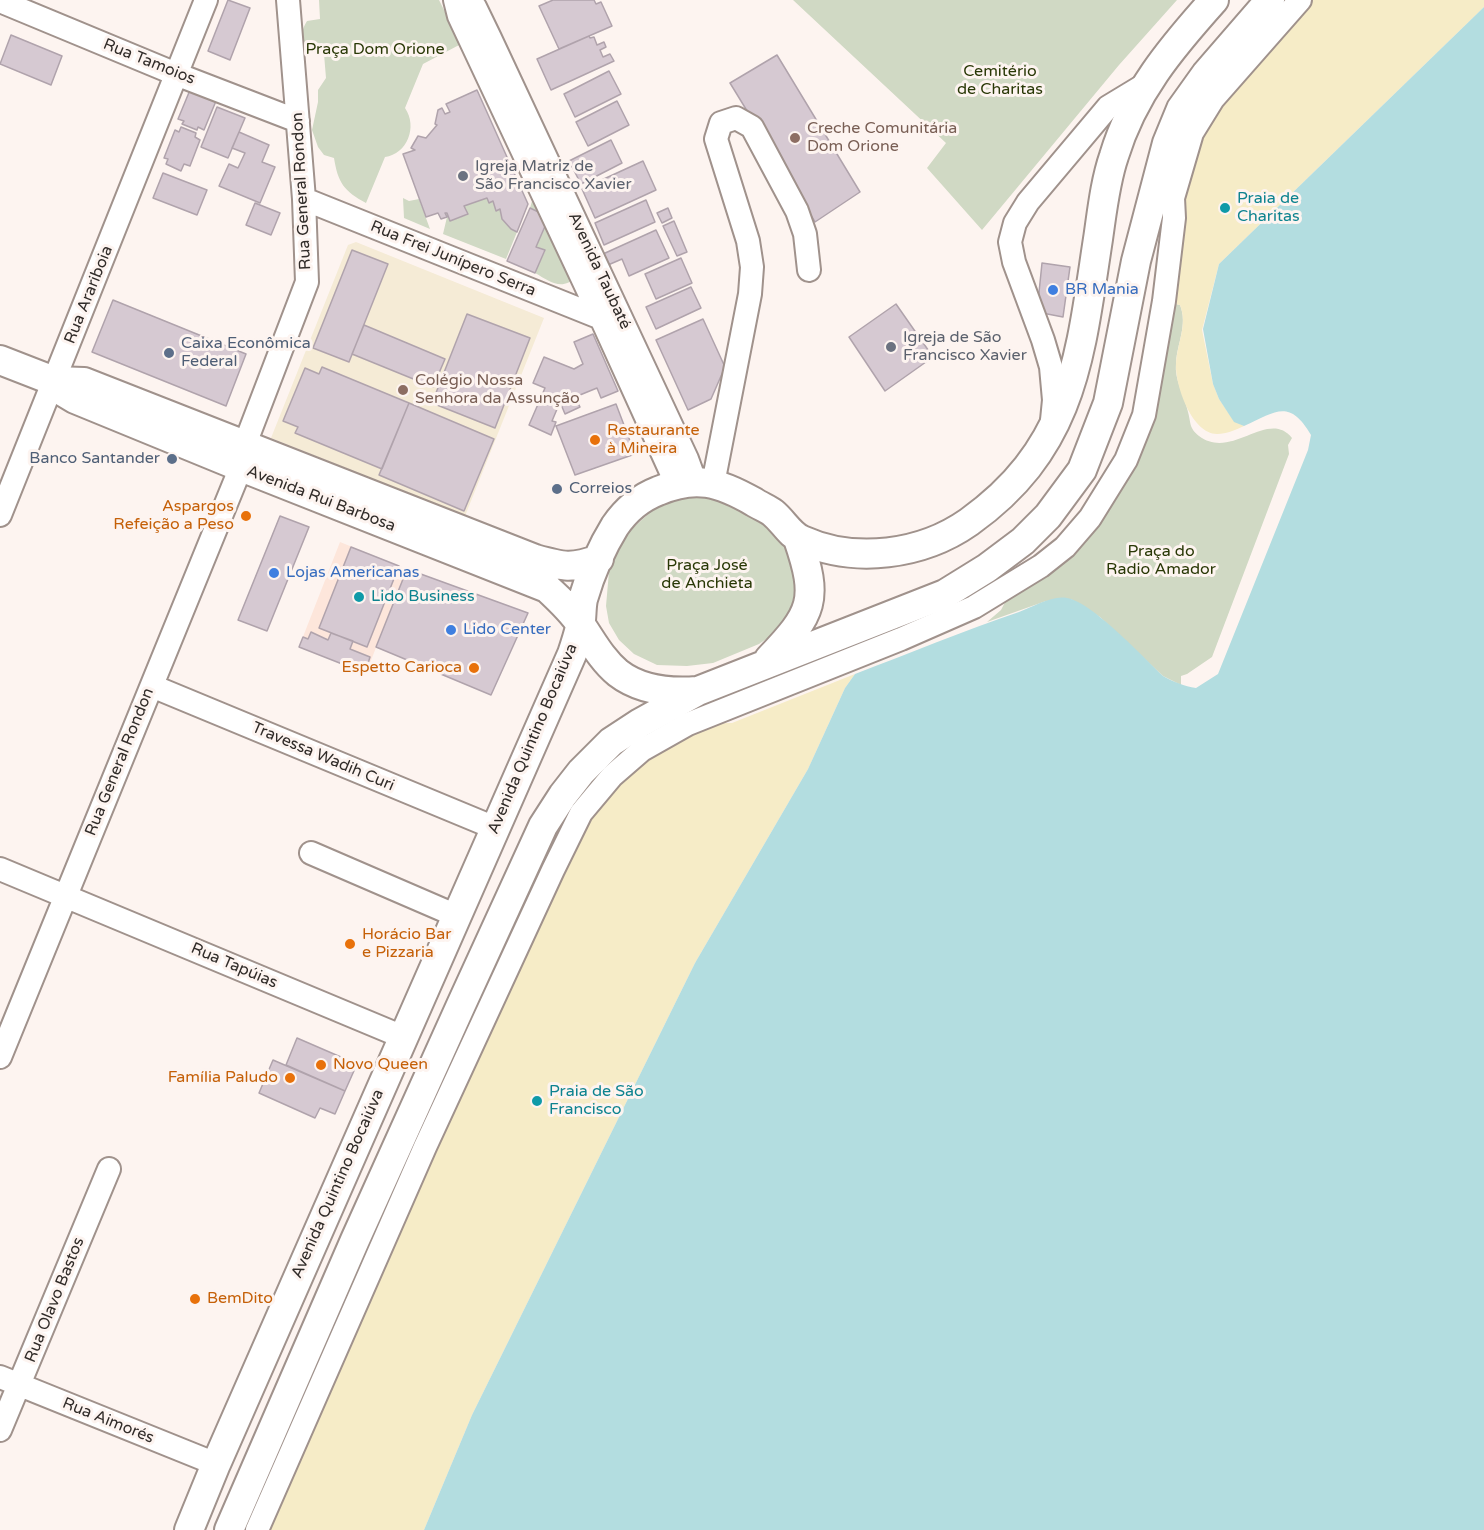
<!DOCTYPE html>
<html>
<head>
<meta charset="utf-8">
<style>
	body { margin:0 }
	canvas { display:block; background:#fdf4f0 }
</style>
</head>
<body>
<canvas width="1484" height="1530"></canvas>
<script>
const c = document.querySelector('canvas').getContext('2d');
c.lineJoin = 'round';
function paint(path, color) {
  c.fillStyle = color;
  c.fill(path, 'evenodd');
}
function stroke(path, color, width, dash) {
  c.strokeStyle = color;
  c.lineWidth = width;
  c.lineCap = dash ? 'butt' : 'round';
  c.setLineDash(dash || []);
  c.stroke(path);
}
function write(font, color, halo, rows, align = 'center') {
  c.font = font + ' "Varela Round",sans-serif';
  c.lineWidth = 6;
  c.setLineDash([]);
  c.textBaseline = 'middle';
  c.strokeStyle = halo;
  c.fillStyle = color;
  for (const [text, x, y, turn = 0] of rows) {
    c.save();
    c.translate(x, y);
    c.rotate((+turn || 0) * Math.PI / 180);
    c.textAlign = isNaN(turn) ? turn : align;
    if (halo) c.strokeText(text, 0, 0);
    c.fillText(text, 0, 0);
    c.restore();
  }
}
const built = new Path2D(`
	M340,542L407,569L366,673L299,647Z`);
const education = new Path2D(`
	M356,242L544,318L465,516L271,438L348,245Z`);
const green = new Path2D(`
	M319,0H439L461,44L423,64L405,108C418,127 407,154 385,157L366,203C344,191 338,183 334,158L324,155L318,147L312,130L318,102V90L326,78L324,54C304,52 296,38 307,21L320,19Z
	M793,0H1177L1119,65L982,230L927,168L946,143Z
	M534,194L577,277C561,291 551,282 535,273L545,251L536,247L530,208Z
	M403,198L409,201L419,199L430,229L404,218Z
	M487,198L489,202L493,201L496,211L500,209C503,220 506,227 517,232L506,259L443,234L447,217L445,213H447L450,221L467,215L464,206Z
	M1164,301L1180,305C1188,325 1177,343 1176,363C1174,380 1185,397 1188,412C1191,423 1189,428 1199,436C1232,461 1268,408 1292,438L1288,445L1289,454L1212,657L1187,674L1181,676V685L1163,676L1100,617L1071,599L1046,601L987,622L1001,610L1016,581L1041,566L1126,460Z
	M686,487L778,524L801,580L789,617L775,633L759,644L713,663L687,666L657,665L634,654L619,640L609,623L606,606L610,560L625,535L665,499Z`);
const sand = new Path2D(`
	M1300,0H1484V7L1219,264L1202,330L1213,384L1219,399L1234,421L1244,426C1235,430 1227,434 1217,434C1192,434 1175,385 1176,364C1177,343 1188,325 1180,305L1164,301L1192,133Z
	M855,674L845,688L808,769L695,963L472,1415L424,1530H257L581,813L688,724L732,723Z`);
const water = new Path2D(`
	M1484,7V1530H424L472,1415L695,963L808,769L845,688L855,674C910,653 963,631 1019,612C1033,607 1052,595 1067,598C1092,602 1143,657 1163,676C1174,682 1184,686 1196,688L1218,674L1308,450L1311,435C1289,398 1276,412 1244,426L1234,422L1219,399L1213,384L1203,329L1219,264Z`);
const building = new Path2D(`
	M228,0L250,8L230,60L208,51Z
	M553,0H594L596,4L601,2L612,26L559,49L539,6Z
	M11,35L62,56L51,85L0,64Z
	M589,36L590,38L594,37L597,45L604,42L606,47L600,50L603,57L610,54L614,61L551,90L537,59Z
	M777,55L860,192L815,222L730,83Z
	M609,71L621,94L575,117L564,94Z
	M190,90L216,101L204,130L198,127L197,130L182,124L184,121L178,119Z
	M477,90L528,204L517,232L511,229L502,219L500,209L496,211L493,201L489,203L487,198L464,206L468,214L450,221L447,213H445L447,217L441,219L438,213L426,217L403,154L415,150L411,148L418,136L426,138L437,125L435,124L438,110L442,108L445,114L450,112L446,104Z
	M617,101L629,125L588,146L576,122Z
	M217,107L245,118L228,158L201,147Z
	M181,127L196,133L195,137L200,140L190,166L184,164L181,171L166,164L168,159L164,158L175,130L179,132Z
	M239,132L269,145L262,162L275,167L260,203L219,186L229,164L238,168L245,153L232,148Z
	M611,140L622,163L581,184L569,161Z
	M643,161L656,190L595,218L582,189Z
	M163,173L207,190L197,215L153,198Z
	M646,200L655,222L604,245L595,223Z
	M255,203L280,213L271,235L246,225Z
	M530,208L549,217L536,247L545,250L535,273L507,261Z
	M668,208L672,218L662,223L657,213Z
	M674,221L687,252L677,256L663,226Z
	M656,230L669,258L629,276L622,259L608,265L603,254Z
	M352,250L388,264L349,362L313,348Z
	M681,258L692,283L656,299L645,274Z
	M1042,263L1070,267L1063,317L1037,312Z
	M691,287L701,308L656,329L646,307Z
	M113,300L246,354L226,406L92,352Z
	M896,304L933,357L885,391L849,337Z
	M467,314L530,338L495,428L432,403Z
	M703,319L725,367L711,399L688,410L656,340Z
	M364,325L445,359L433,387L352,354Z
	M593,334L618,391L601,398L597,388L575,397L580,407L565,414L560,402L552,421L556,422L551,435L529,425L545,388L533,383L544,357L574,369L583,364L574,342Z
	M322,367L409,403L382,469L295,433L298,427L283,421L305,368L319,374Z
	M409,403L494,439L464,511L379,475Z
	M616,404L635,454L575,475L556,426Z
	M280,516L309,527L267,631L238,620Z
	M351,547L399,566L367,647L319,628Z
	M407,569L528,613L491,695L376,647Z
	M311,632L328,640L331,633L353,641L350,649L370,657L365,673L299,647L303,637L308,639Z
	M297,1038L357,1064L345,1091L286,1065Z
	M273,1060L345,1091L335,1114L320,1108L315,1118L259,1093Z`);
const minor = new Path2D(`
	M455,0L459,16L601,318L676,483
	M467,0L475,7L490,38L687,459L695,481
	M0,1L176,74L298,121
	M304,199L601,318
	M1052,420L1054,400L1051,367L1043,340L1014,262L1010,242L1015,223L1028,202L1108,107L1146,84
	M245,444L307,282L304,199L288,0
	M713,484L750,294L752,267L748,241L716,139L721,123L736,118L752,127L797,211L805,234L809,270
	M0,515L206,0
	M152,686L495,828
	M311,853L457,916
	M0,869L403,1037
	M0,1057L241,467
	M0,1377L216,1464
	M0,1430L109,1169
	M257,1530L425,1147L553,870L581,813L612,776L642,750L688,724L901,639L974,607L1041,566L1065,547L1090,518L1126,460L1144,415L1164,301L1174,218L1173,198L1192,133L1213,99L1300,0`);
const major = new Path2D(`
	M0,360L54,381L84,382L535,559C564,567 571,569 599,559
	M54,381L65,393L75,399L241,467L547,588C560,600 572,611 581,625C592,641 602,660 618,673C640,690 670,693 697,691
	M769,659C813,613 819,600 798,539
	M189,1530L216,1464L572,654C575,645 578,636 580,627C582,618 581,608 583,599C590,575 602,547 615,526C626,510 640,498 658,491C696,475 719,482 754,502C760,506 768,509 773,513C783,521 790,535 802,540C855,564 922,555 969,522C1074,447 1080,356 1098,239C1102,212 1105,182 1114,156C1133,93 1171,48 1214,0
	M229,1530L355,1240L461,1005L543,826L563,795L581,772L611,742L640,723L698,691L945,594L987,568L1023,541L1048,516L1082,470L1108,403L1136,261L1167,143L1181,109L1206,74L1270,0`);
const markers = [
	[795,138,6,"#8d6e63"],
	[463,176,6,"#6b7280"],
	[1225,208,6,"#0f9aa8"],
	[1053,290,6,"#3f7fe0"],
	[891,347,6,"#6b7280"],
	[169,353,6,"#5c6f8a"],
	[403,390,6,"#8d6e63"],
	[595,440,6,"#e8710a"],
	[172,459,6,"#5c6f8a"],
	[557,489,6,"#5c6f8a"],
	[246,516,6,"#e8710a"],
	[274,573,6,"#3f7fe0"],
	[359,597,6,"#0f9aa8"],
	[451,630,6,"#3f7fe0"],
	[474,668,6,"#e8710a"],
	[350,944,6,"#e8710a"],
	[321,1065,6,"#e8710a"],
	[290,1078,6,"#e8710a"],
	[537,1101,6,"#0f9aa8"],
	[195,1299,6,"#e8710a"]
];
const parkNames = [
	["Praça Dom Orione",375,50],
	["Cemitério",1000,72],
	["de Charitas",1000,90],
	["Praça do",1161,552],
	["Radio Amador",1161,570],
	["Praça José",707,566],
	["de Anchieta",707,584]
];
const streetNames = [
	["Rua Tamoios",149,62,22],
	["Rua General Rondon",302,191,-93],
	["Rua Frei Junípero Serra",453,259,22],
	["Avenida Taubaté",599,271,65],
	["Rua Arariboia",89,295,-68],
	["Avenida Rui Barbosa",321,499,21],
	["Avenida Quintino Bocaiúva",533,739,-67],
	["Travessa Wadih Curi",323,757,23],
	["Rua General Rondon",120,762,-68],
	["Rua Tapúias",234,966,23],
	["Avenida Quintino Bocaiúva",338,1184,-66],
	["Rua Olavo Bastos",55,1300,-68],
	["Rua Aimorés",108,1421,22]
];
const educationNames = [
	["Creche Comunitária",807,129],
	["Dom Orione",807,147],
	["Colégio Nossa",415,381],
	["Senhora da Assunção",415,399]
];
const worshipNames = [
	["Igreja Matriz de",475,167],
	["São Francisco Xavier",475,185],
	["Igreja de São",903,338],
	["Francisco Xavier",903,356]
];
const cultureNames = [
	["Praia de",1237,199],
	["Charitas",1237,217],
	["Lido Business",371,597],
	["Praia de São",549,1092],
	["Francisco",549,1110]
];
const shopNames = [
	["BR Mania",1065,290],
	["Lojas Americanas",286,573],
	["Lido Center",463,630]
];
const serviceNames = [
	["Caixa Econômica",181,344],
	["Federal",181,362],
	["Banco Santander",160,459,"right"],
	["Correios",569,489]
];
const foodNames = [
	["Restaurante",607,431],
	["à Mineira",607,449],
	["Aspargos",234,507,"right"],
	["Refeição a Peso",234,525,"right"],
	["Espetto Carioca",462,668,"right"],
	["Horácio Bar",362,935],
	["e Pizzaria",362,953],
	["Novo Queen",333,1065],
	["Família Paludo",278,1078,"right"],
	["BemDito",207,1299]
];
paint(built, '#fde6db');
paint(education, '#f5ebd6');
paint(green, '#d0d9c4');
paint(sand, '#f6ecc7');
paint(water, '#b3dde0');
paint(building, '#d6c9d2');
stroke(building, '#b0a3ac', 1.5);
stroke(minor, '#a0928c', 26);
stroke(major, '#a0928c', 32);
stroke(minor, '#fff', 22);
stroke(major, '#fff', 28);
for (const [x, y, r, color] of markers) {
  const dot = new Path2D();
  dot.arc(x, y, r, 0, 2 * Math.PI);
  c.fillStyle = color;
  c.fill(dot);
  stroke(dot, '#fdf4f0', 2);
}
write('16px', '#293806', '#fdf4f0', parkNames);
write('16px', '#312c29', '#fdf4f0', streetNames);
write('16px', '#785e54', '#fdf4f0', educationNames, 'left');
write('16px', '#5b616d', '#fdf4f0', worshipNames, 'left');
write('16px', '#0d838f', '#fdf4f0', cultureNames, 'left');
write('16px', '#366cbe', '#fdf4f0', shopNames, 'left');
write('16px', '#4e5e75', '#fdf4f0', serviceNames, 'left');
write('16px', '#c56008', '#fdf4f0', foodNames, 'left');
</script>
</body>
</html>
